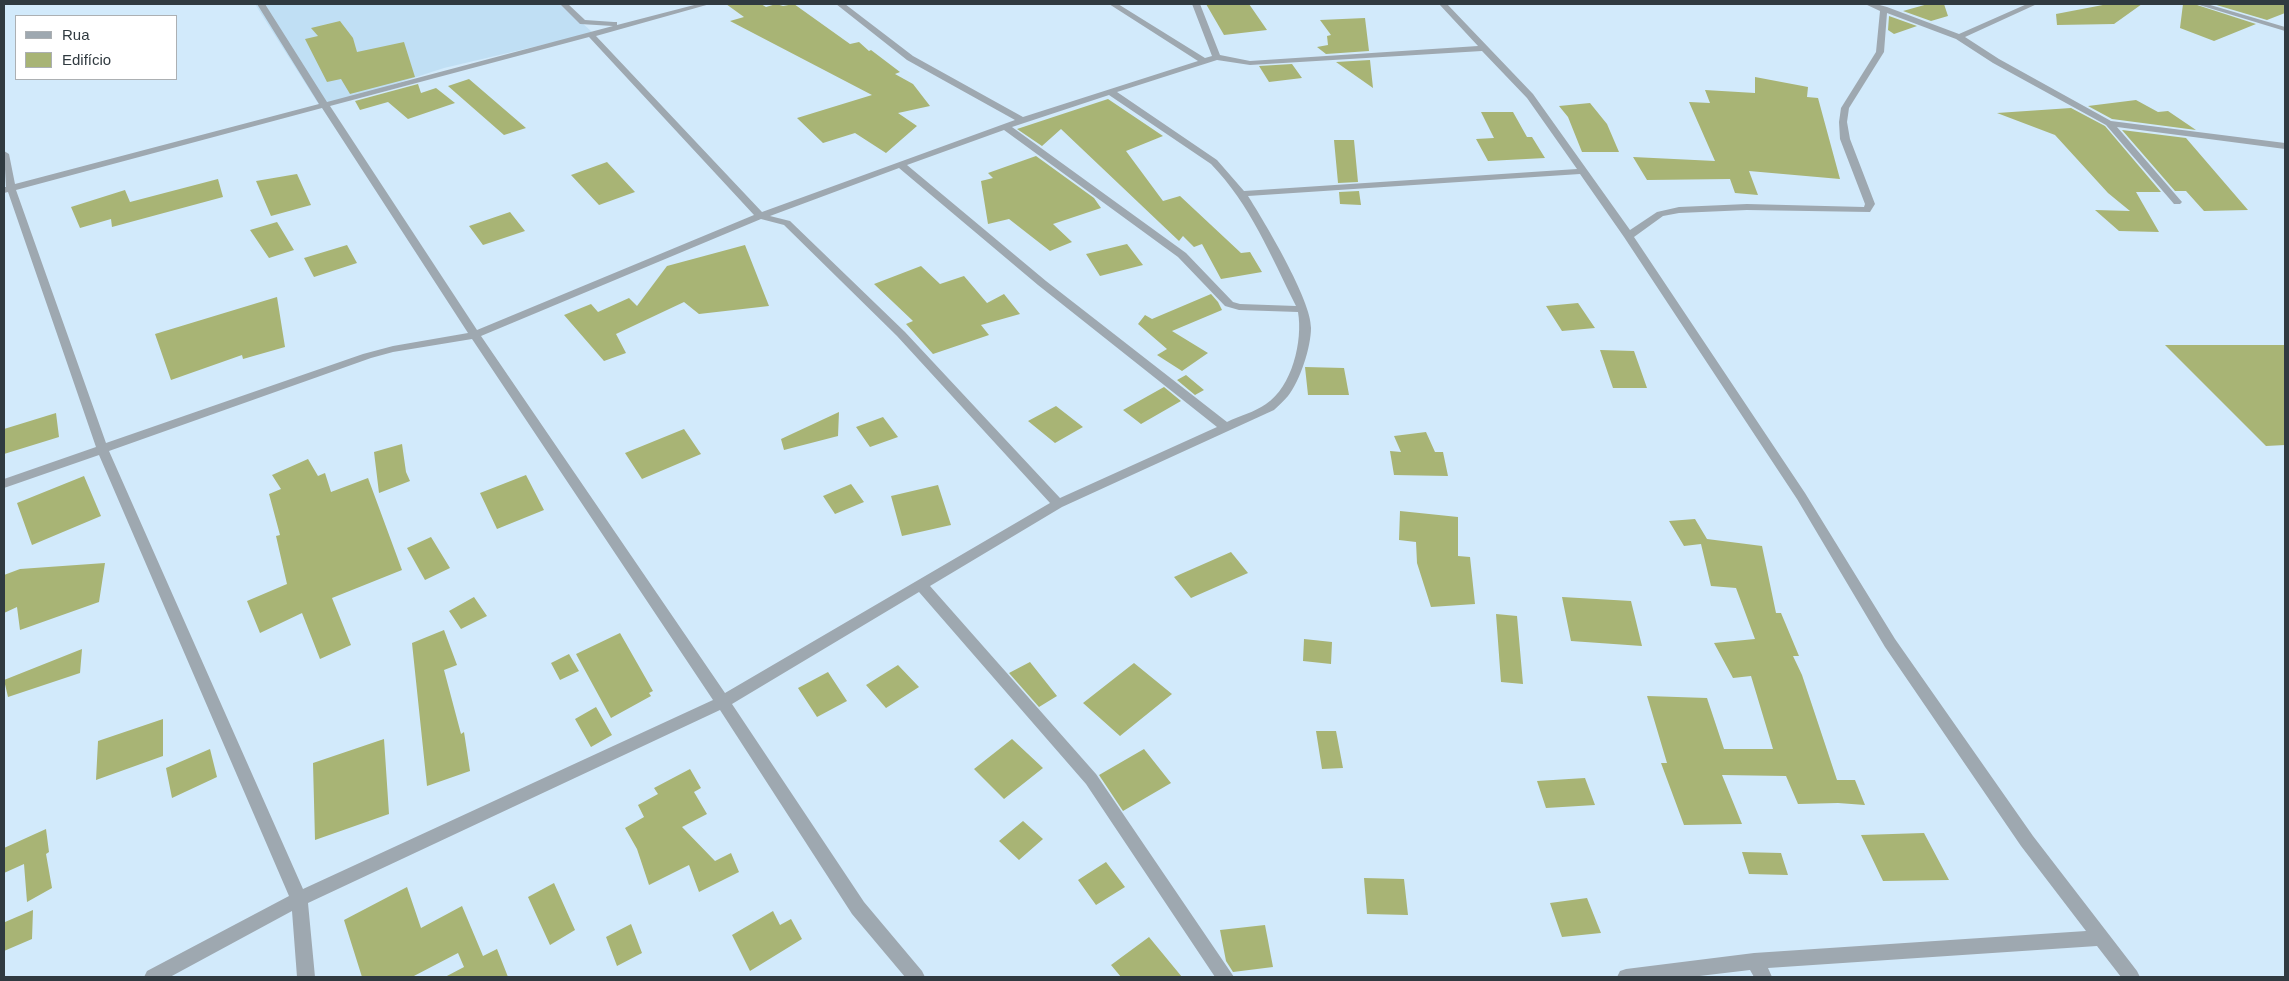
<!DOCTYPE html>
<html>
<head>
<meta charset="utf-8">
<style>
	body { margin:0 }
	#map { position:relative; width:2289px; height:981px; overflow:hidden; background:#d2eafb; font-family:Arial,sans-serif }
	canvas { display:block }
	.frame { position:absolute; inset:0; border:5px solid #303a40; pointer-events:none }
	.legend { position:absolute; left:15px; top:15px; width:162px; height:65px; box-sizing:border-box; background:#fff; border:1px solid #acb0b3; margin:0; padding:6px 9px; list-style:none; font-size:15px; color:#303a40 }
	.legend li { display:flex; align-items:center; gap:10px; height:25px }
	.legend b { width:25px; border:1px solid #acb0b3 }
</style>
</head>
<body>
<div id="map">
<canvas width="2289" height="981"></canvas>
<div class="frame"></div>
<ul class="legend">
<li><b style="height:6px;background:#9ea8b0"></b>Rua</li>
<li><b style="height:14px;background:#a8b475"></b>Edifício</li>
</ul>
</div>
<script>
const c = document.querySelector('canvas').getContext('2d');
c.lineJoin = 'round';
function paint(path, color) {
  c.fillStyle = color;
  c.fill(path, 'evenodd');
}
const built = new Path2D(`
	M255,4H562L593,33L444,68L321,108Z`);
const building = new Path2D(`
	M726,4H761L766,7L776,4L783,6L794,4L850,44L859,42L869,51L871,50L900,72L895,74L913,84L930,106L898,113L917,126L886,153L855,133L823,143L797,118L872,95L730,21L744,17Z
	M1206,4H1249L1267,30L1224,35Z
	M1928,4H1944L1948,16L1931,21L1903,11Z
	M2108,4H2142L2114,24L2057,25L2056,14Z
	M2183,4H2194L2256,24L2214,41L2180,28Z
	M2213,4H2285V13L2267,20Z
	M1889,16L1917,26L1894,34L1888,30Z
	M1365,18L1369,51L1326,54L1317,47L1328,45L1327,36L1331,35L1320,20Z
	M340,21L353,38L357,52L404,42L415,77L350,94L341,79L327,82L305,39L318,36L311,28Z
	M1370,60L1373,88L1336,62Z
	M1292,64L1302,78L1269,82L1259,66Z
	M1755,77L1808,87L1807,97L1818,98L1840,179L1749,171L1758,195L1735,193L1730,179L1647,180L1633,157L1715,161L1689,102L1710,103L1705,90L1755,93Z
	M469,79L526,128L504,135L448,86Z
	M418,84L421,93L436,88L455,103L408,119L388,102L360,110L355,101Z
	M1108,99L1163,136L1126,151L1163,201L1180,196L1241,253L1250,252L1262,272L1221,279L1202,244L1194,247L1183,236L1179,241L1061,129L1042,146L1017,129Z
	M2136,100L2158,112L2168,111L2196,130L2112,119L2088,106Z
	M1590,103L1607,124L1619,152H1582L1568,117L1559,106Z
	M2071,108L2105,126L2161,192H2136L2159,232L2119,231L2095,210L2130,211L2108,193L2055,135L1997,113Z
	M1481,112H1513L1527,137H1532L1545,158L1488,161L1476,139L1494,138Z
	M2122,130L2186,138L2248,210L2204,211L2186,191H2175Z
	M1334,140H1354L1358,182L1338,183Z
	M1036,156L1094,198L1101,208L1053,224L1072,242L1050,251L1009,219L988,224L981,181L993,178L988,173Z
	M607,162L635,192L599,205L571,175Z
	M297,174L311,205L271,216L256,181Z
	M218,179L223,197L112,227L111,219L80,228L71,207L125,190L130,202Z
	M1359,191L1361,205L1340,204L1339,192Z
	M510,212L525,231L483,245L469,226Z
	M277,222L294,250L269,258L250,230Z
	M1127,244L1143,265L1100,276L1086,254Z
	M347,245L357,263L314,277L304,258Z
	M745,245L769,306L699,314L684,302L616,334L626,353L604,361L564,315L591,304L598,312L629,298L637,306L667,266Z
	M921,266L940,284L964,276L987,303L1004,294L1020,314L981,325L989,335L933,354L906,324L913,321L874,284Z
	M1211,294L1218,302L1222,310L1172,331L1208,353L1182,371L1157,355L1167,349L1138,324L1145,315L1152,319Z
	M277,297L285,347L243,359L242,355L171,380L155,334Z
	M1578,303L1595,328L1562,331L1546,306Z
	M2165,345H2285V445L2266,446Z
	M1600,350L1634,351L1647,388H1613Z
	M1305,367L1344,368L1349,395H1308Z
	M1186,375L1204,390L1195,395L1177,380Z
	M1164,387L1181,401L1141,424L1123,410Z
	M1056,406L1083,427L1055,443L1028,421Z
	M839,412L838,436L784,450L781,439Z
	M56,413L59,437L4,454V429Z
	M883,417L898,437L870,447L856,427Z
	M684,429L701,454L642,479L625,453Z
	M1426,432L1435,452H1443L1448,476L1394,475L1390,451L1401,452L1394,436Z
	M402,444L406,472L410,481L379,493L374,452Z
	M308,459L318,476L325,473L331,492L368,478L402,570L332,598L351,645L320,659L302,613L260,633L247,601L287,584L276,536L280,535L269,494L281,489L272,475Z
	M526,475L544,510L497,529L480,493Z
	M84,476L101,516L32,545L17,503Z
	M851,484L864,502L835,514L823,496Z
	M938,485L951,525L902,536L891,496Z
	M1400,511L1458,517V556L1470,557L1475,604L1431,607L1417,563L1416,542L1399,540Z
	M1695,519L1707,539L1762,546L1776,613H1781L1799,656H1793L1802,675L1837,780H1855L1865,805L1838,803L1798,804L1786,776L1722,775L1742,824L1684,825L1661,763H1667L1647,696L1707,698L1724,749H1773L1751,676L1733,678L1714,643L1755,639L1736,588L1711,586L1701,544L1684,546L1669,521Z
	M431,537L450,568L425,580L407,548Z
	M1231,552L1248,573L1191,598L1174,577Z
	M105,563L99,602L20,630L17,607L4,613V575L20,569Z
	M474,597L487,616L461,629L449,611Z
	M1562,597L1631,601L1642,646L1571,641Z
	M1496,614L1517,616L1523,684L1501,682Z
	M444,630L457,665L444,670L461,734L464,732L470,771L427,786L412,643Z
	M620,633L653,691L649,693L651,696L611,718L576,654Z
	M1304,639L1332,642L1331,664L1303,661Z
	M82,649L80,673L8,697L4,680Z
	M569,654L579,671L560,680L551,663Z
	M1030,662L1057,696L1039,707L1009,673Z
	M1134,663L1172,694L1120,736L1083,703Z
	M898,665L919,687L886,708L866,685Z
	M828,672L847,701L817,717L798,688Z
	M596,707L612,735L591,747L575,719Z
	M163,719V756L96,780L98,741Z
	M1316,731H1336L1343,768L1322,769Z
	M384,739L389,814L315,840L313,763Z
	M1012,739L1043,768L1004,799L974,769Z
	M210,749L217,777L172,798L166,768Z
	M1144,749L1171,783L1123,811L1099,775Z
	M690,769L701,788L694,792L707,814L682,827L715,861L731,853L739,872L699,892L689,865L649,885L637,849L625,828L644,817L638,805L658,794L654,788Z
	M1585,778L1595,805L1546,808L1537,781Z
	M1023,821L1043,839L1019,860L999,841Z
	M46,829L49,852L46,854L52,888L27,902L24,864L4,873V848Z
	M1924,833L1949,880L1883,881L1861,835Z
	M1742,852L1781,853L1788,875L1749,874Z
	M1106,862L1125,887L1096,905L1078,880Z
	M1364,878L1404,879L1408,915L1367,914Z
	M554,883L575,930L550,945L528,897Z
	M407,887L421,928L462,906L483,956L497,949L508,977H445L464,967L458,953L412,977H362L344,920Z
	M1587,898L1601,933L1562,937L1550,903Z
	M33,910L32,939L4,951L5,922Z
	M773,911L780,925L791,919L802,939L750,971L732,935Z
	M631,924L642,953L617,966L606,937Z
	M1265,925L1273,967L1233,972L1226,961L1220,930Z
	M1149,937L1182,977H1121L1111,965Z`);
const minor = new Path2D(`
	M257,4H265L327,102L613,26L580,24L560,4H568L585,20L614,22H617V25L698,4H710L596,36L762,212L1015,120L907,60L836,4H845L913,56L1023,117L1198,61L1109,4H1118L1205,58L1212,56L1192,4H1200L1220,55L1250,61L1478,46L1439,4H1447L1533,94L1630,230L1657,212L1679,207L1747,204L1864,207L1865,204L1840,139L1839,122L1841,108L1876,52L1880,11L1865,4H1876L1887,7L1959,34L2027,4H2037L1965,37L1999,59L2111,121L2285,143V149L2117,127L2182,202L2180,204H2174L2106,125L1993,63L1956,39L1887,13L1884,52L1849,108L1847,122L1850,139L1875,204L1870,212L1747,210L1679,213L1663,216L1634,237L1805,493L1895,639L2033,836L2137,971L2140,977H2121L2097,946L1768,968L1772,977H1754L1750,970L1691,977H1617L1620,971L1626,969L1754,953L2086,931L2021,846L1885,647L1797,499L1624,237L1580,174L1248,196C1264,221 1312,301 1311,328C1311,347 1300,381 1288,396C1284,401 1279,405 1274,410L1062,507L930,586L1096,774L1234,977H1215L1086,784L919,592L732,704L864,902L922,971L925,977H905L852,914L720,710L308,903L315,977H297L292,911L170,977H144L147,971L289,896L99,455L4,488V479L96,447L8,192L4,193V187H6L4,151L9,154L15,184L319,104ZM589,37L754,215L477,330L330,106ZM1482,51L1527,98L1577,169L1244,191L1217,160L1117,92L1217,60L1250,65ZM1109,95L1211,164C1250,204 1271,256 1296,306L1240,304L1233,302L1186,253L1012,127ZM322,108L468,333L393,346L363,354L106,443L16,190ZM1004,130L1178,257L1225,306L1239,310L1298,312C1303,341 1292,387 1266,404C1255,412 1239,416 1227,422L1046,281L907,165ZM899,168L1038,285L1217,427L1060,498L905,332L790,221L770,216ZM761,219L784,225L897,336L1050,503L725,693L481,336ZM472,339L713,700L303,889L109,451L371,358L393,352Z
	M2196,4H2207L2285,27V31Z`);
paint(built, '#c0dff4');
paint(building, '#a8b475');
paint(minor, '#9ea8b0');
</script>
</body>
</html>
